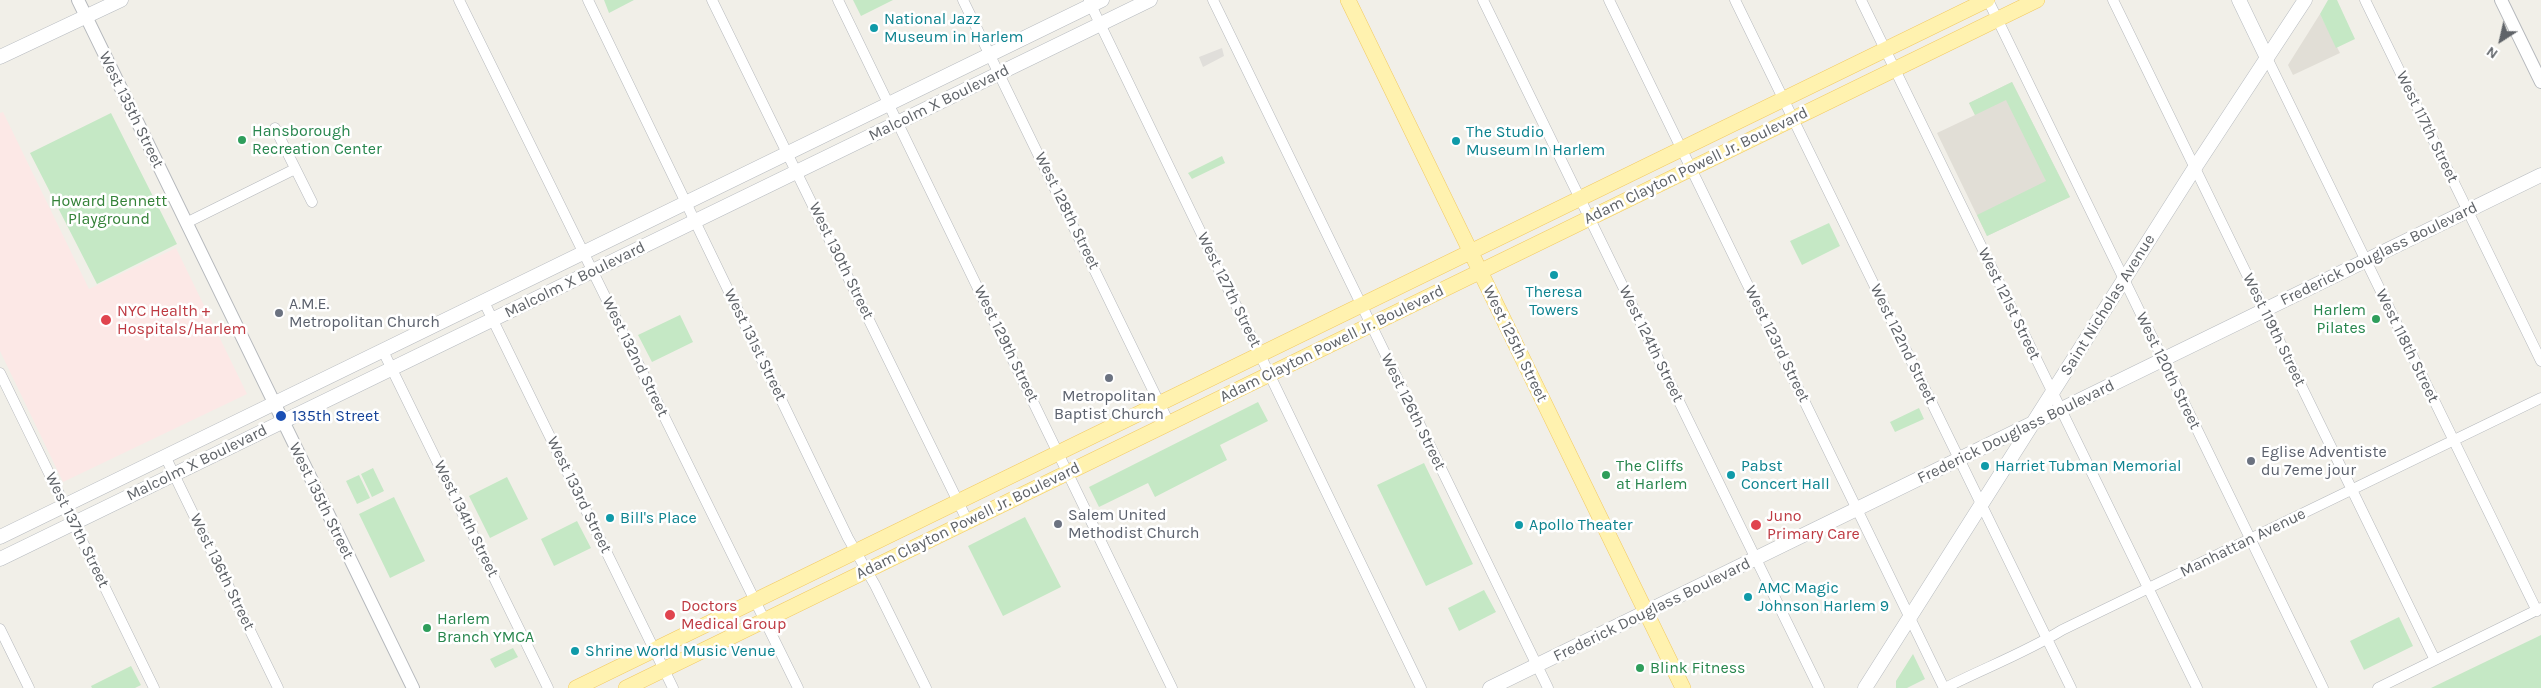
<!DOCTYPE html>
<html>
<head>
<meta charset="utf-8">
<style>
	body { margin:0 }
	#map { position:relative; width:2541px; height:688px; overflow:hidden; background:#f1efe8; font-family:Karla,sans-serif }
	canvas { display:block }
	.north { position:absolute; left:2476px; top:15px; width:50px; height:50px; -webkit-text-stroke:4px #fff; paint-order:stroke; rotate:215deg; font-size:14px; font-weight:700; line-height:20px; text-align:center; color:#5f6368 }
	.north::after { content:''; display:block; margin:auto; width:18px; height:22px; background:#5f6368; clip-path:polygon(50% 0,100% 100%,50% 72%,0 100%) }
</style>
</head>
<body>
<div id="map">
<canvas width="2541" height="688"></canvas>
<div class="north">N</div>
</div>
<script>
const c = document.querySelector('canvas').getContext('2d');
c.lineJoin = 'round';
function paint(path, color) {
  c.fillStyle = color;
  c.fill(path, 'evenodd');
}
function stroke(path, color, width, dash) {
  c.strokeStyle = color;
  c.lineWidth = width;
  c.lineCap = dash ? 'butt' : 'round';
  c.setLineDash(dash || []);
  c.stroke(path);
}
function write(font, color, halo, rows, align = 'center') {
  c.font = font + ' Karla,sans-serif';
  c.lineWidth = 5;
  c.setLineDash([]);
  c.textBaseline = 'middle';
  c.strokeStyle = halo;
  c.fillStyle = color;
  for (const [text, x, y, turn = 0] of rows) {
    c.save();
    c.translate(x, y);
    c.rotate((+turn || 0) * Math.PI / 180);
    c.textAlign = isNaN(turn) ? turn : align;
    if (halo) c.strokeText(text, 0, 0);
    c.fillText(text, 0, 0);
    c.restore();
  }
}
const industrial = new Path2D(`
	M1222,48L1224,56L1203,67L1199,57Z`);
const education = new Path2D(`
	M2320,14L2340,53L2293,75L2288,65Z
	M2012,82L2070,197L1987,236L1937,133L1975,115L1969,103Z`);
const medical = new Path2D(`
	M3,112L89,289L176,248L247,394L63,482L0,351V113Z`);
const green = new Path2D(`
	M604,0H634L609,13Z
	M853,0H893L861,16Z
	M2328,0H2337L2355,39L2336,48L2320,14Z
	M2012,82L2070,197L1987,236L1977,215L2046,181L2006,100L1975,115L1969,103Z
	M111,113L177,244L97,284L30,153Z
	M1222,156L1225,163L1192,179L1188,173Z
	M1829,223L1840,246L1802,265L1790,241Z
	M680,315L693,342L652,362L638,335Z
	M1258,402L1268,421L1220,445L1227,460L1155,497L1148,483L1099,507L1089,487Z
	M1919,408L1924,419L1895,432L1890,422Z
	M1424,463L1473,564L1426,586L1377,485Z
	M373,468L384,491L372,497L361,474Z
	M359,475L370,498L357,504L346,481Z
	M507,477L528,519L490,538L469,496Z
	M394,497L425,561L390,578L359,514Z
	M1025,517L1061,587L1003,616L968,546Z
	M577,521L591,548L554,566L541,539Z
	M1484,590L1496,612L1459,631L1448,608Z
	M2399,617L2413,646L2364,670L2350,641Z
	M2541,635V688H2431L2537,637Z
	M513,648L518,657L495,668L490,659Z
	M1913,654L1925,679L1907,688H1896V681Z
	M131,666L141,685L135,688H92L91,686Z`);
const minor = new Path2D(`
	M459,0L798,688
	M588,0L848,538L875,585L926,688
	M712,0L968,522
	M838,0L1172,688
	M963,0L1169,423
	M1213,0L1548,688
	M1483,0L1819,688
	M1609,0L1944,688
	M1735,0L2071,688
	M1861,0L2197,688
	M1988,0L2323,688
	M2113,0L2435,660
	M2365,0L2541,361
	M1089,1L1421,688
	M2267,58L2537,611
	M275,128L312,202
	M186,223L295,169
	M484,302L673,688
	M383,351L548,688
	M0,373L154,688
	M165,456L278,688
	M0,629L29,688
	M1945,688C1984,668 2025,653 2062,630L2541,398
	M2378,688L2541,608`);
const tertiary = new Path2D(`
	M78,0L413,688
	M2501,0L2541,82`);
const secondary = new Path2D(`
	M2239,0L2267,58
	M0,57L121,0
	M0,537L1102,0
	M0,559L1150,0
	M1490,688L2541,175
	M1865,688L2194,169L2305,0`);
const primary = new Path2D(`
	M1348,0L1683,688
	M576,688L1987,0
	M626,688L2037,0`);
const markers = [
	[874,28,5,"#0f9aa8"],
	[242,140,5,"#2e9e5b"],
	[1456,141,5,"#0f9aa8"],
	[1554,275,5,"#0f9aa8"],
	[279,313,5,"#6b7280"],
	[2376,319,5,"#2e9e5b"],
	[106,320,6,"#e0444e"],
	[1109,378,5,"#6b7280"],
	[281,416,6,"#1a4fb4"],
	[2251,461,5,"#6b7280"],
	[1985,466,5,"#0f9aa8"],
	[1606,475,5,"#2e9e5b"],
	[1731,475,5,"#0f9aa8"],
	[610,518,5,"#0f9aa8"],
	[1058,524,5,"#6b7280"],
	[1519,525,5,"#0f9aa8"],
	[1756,525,6,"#e0444e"],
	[1748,597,5,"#0f9aa8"],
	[670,615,6,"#e0444e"],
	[427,628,5,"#2e9e5b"],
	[575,651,5,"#0f9aa8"],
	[1640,668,5,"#2e9e5b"]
];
const cultureNames = [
	["National Jazz",884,19],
	["Museum in Harlem",884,37],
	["The Studio",1466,132],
	["Museum In Harlem",1466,150],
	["Theresa",1554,292,"center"],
	["Towers",1554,310,"center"],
	["Pabst",1741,466],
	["Concert Hall",1741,484],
	["Harriet Tubman Memorial",1995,466],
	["Bill's Place",620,518],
	["Apollo Theater",1529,525],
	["AMC Magic",1758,588],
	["Johnson Harlem 9",1758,606],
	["Shrine World Music Venue",585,651]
];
const streetNames = [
	["Malcolm X Boulevard",939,103,-26],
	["West 135th Street",131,110,64],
	["West 117th Street",2427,127,64],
	["Adam Clayton Powell Jr. Boulevard",1696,166,-26],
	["West 128th Street",1067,211,64],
	["Frederick Douglass Boulevard",2379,254,-26],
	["West 130th Street",841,261,64],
	["Malcolm X Boulevard",575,280,-26],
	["West 127th Street",1229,290,64],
	["West 121st Street",2009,304,64],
	["Saint Nicholas Avenue",2108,305,-58],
	["West 119th Street",2274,330,64],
	["West 129th Street",1006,344,64],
	["Adam Clayton Powell Jr. Boulevard",1332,344,-26],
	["West 125th Street",1515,344,64],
	["West 124th Street",1651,344,64],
	["West 123rd Street",1777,344,64],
	["West 122nd Street",1903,344,64],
	["West 131st Street",755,345,64],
	["West 118th Street",2407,346,64],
	["West 132nd Street",635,357,64],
	["West 120th Street",2168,371,64],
	["West 126th Street",1413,412,64],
	["Frederick Douglass Boulevard",2016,432,-26],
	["Malcolm X Boulevard",197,463,-26],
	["West 133rd Street",579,495,64],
	["West 135th Street",321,501,64],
	["West 134th Street",466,519,64],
	["Adam Clayton Powell Jr. Boulevard",968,521,-26],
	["West 137th Street",77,530,64],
	["Manhattan Avenue",2243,543,-26],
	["West 136th Street",222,572,64],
	["Frederick Douglass Boulevard",1652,610,-26]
];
const leisureNames = [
	["Hansborough",252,131],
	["Recreation Center",252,149],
	["Harlem",2366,310,"right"],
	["Pilates",2366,328,"right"],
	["The Cliffs",1616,466],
	["at Harlem",1616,484],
	["Harlem",437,619],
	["Branch YMCA",437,637],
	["Blink Fitness",1650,668]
];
const parkNames = [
	["Howard Bennett",109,201],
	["Playground",109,219]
];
const worshipNames = [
	["A.M.E.",289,304],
	["Metropolitan Church",289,322],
	["Metropolitan",1109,396,"center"],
	["Baptist Church",1109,414,"center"],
	["Eglise Adventiste",2261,452],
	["du 7eme jour",2261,470],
	["Salem United",1068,515],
	["Methodist Church",1068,533]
];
const healthNames = [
	["NYC Health +",117,311],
	["Hospitals/Harlem",117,329],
	["Juno",1767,516],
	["Primary Care",1767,534],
	["Doctors",681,606],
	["Medical Group",681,624]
];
const transitNames = [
	["135th Street",292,416]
];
paint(industrial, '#e0deda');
paint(education, '#e1ded6');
paint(medical, '#fce8e6');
paint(green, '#c5e8c5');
stroke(minor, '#b5b8bc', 11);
stroke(tertiary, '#b5b8bc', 14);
stroke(secondary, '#b6babf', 15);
stroke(primary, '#f2c960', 16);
stroke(minor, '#fff', 10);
stroke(tertiary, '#fff', 12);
stroke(secondary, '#fff', 14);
stroke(primary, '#fff2af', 15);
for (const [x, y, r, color] of markers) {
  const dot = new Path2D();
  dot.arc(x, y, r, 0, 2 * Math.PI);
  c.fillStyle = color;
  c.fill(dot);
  stroke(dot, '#fff', 2);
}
write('16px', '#0d838f', '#fff', cultureNames, 'left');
write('16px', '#5f6368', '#fff', streetNames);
write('16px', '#27864d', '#fff', leisureNames, 'left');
write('16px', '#348238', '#fff', parkNames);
write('16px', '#5b616d', '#fff', worshipNames, 'left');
write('16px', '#be3a42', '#fff', healthNames, 'left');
write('16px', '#164399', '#fff', transitNames, 'left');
</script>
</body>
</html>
